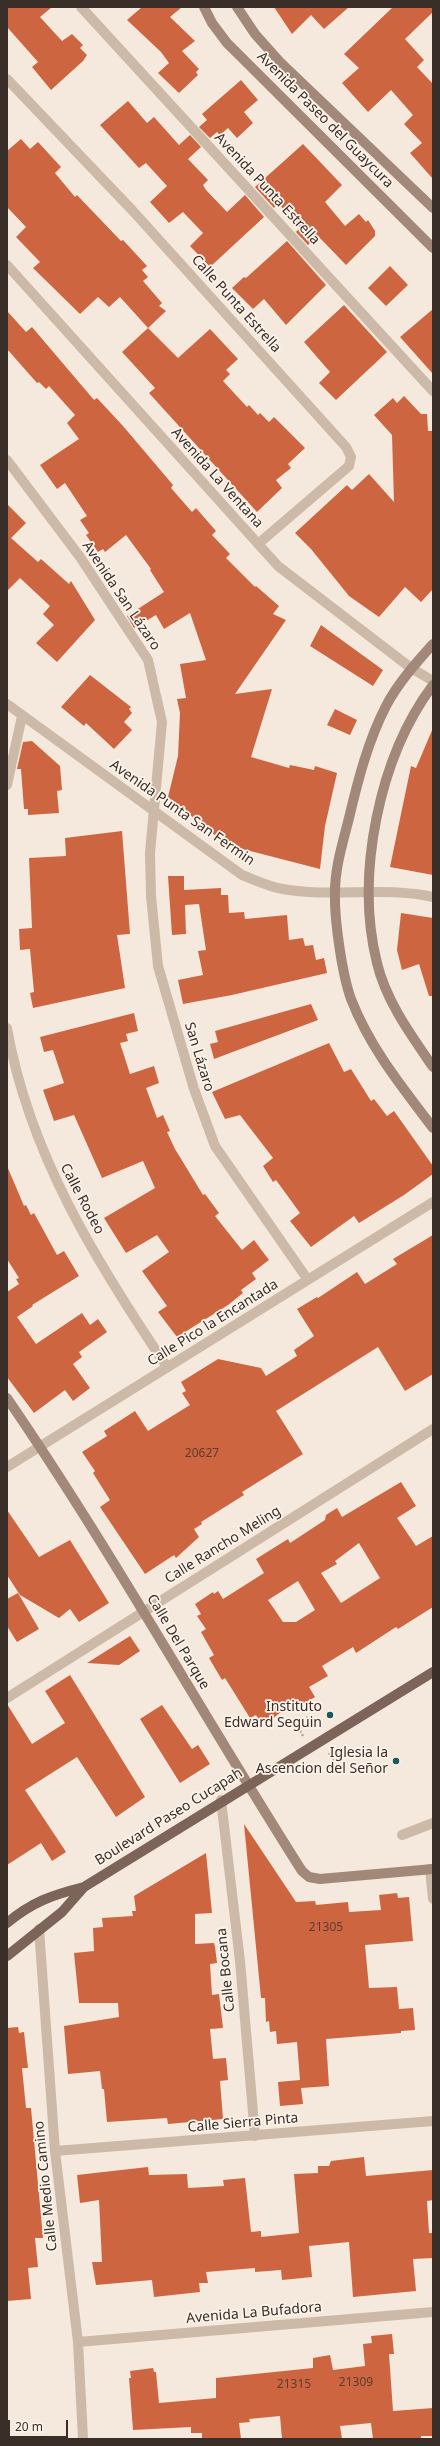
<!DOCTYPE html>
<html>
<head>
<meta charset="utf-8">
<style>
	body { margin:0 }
	#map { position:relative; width:440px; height:2446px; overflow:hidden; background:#f4e9dc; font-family:"Noto Sans",sans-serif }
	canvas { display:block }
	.frame { position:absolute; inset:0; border:8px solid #392e28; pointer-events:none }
	.scale { position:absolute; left:8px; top:2420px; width:60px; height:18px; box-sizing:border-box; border:2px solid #392e28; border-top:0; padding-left:5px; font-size:12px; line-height:14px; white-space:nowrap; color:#392e28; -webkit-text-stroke:3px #fbf3e9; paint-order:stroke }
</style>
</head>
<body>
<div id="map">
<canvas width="440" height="2446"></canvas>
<div class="frame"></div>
<div class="scale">20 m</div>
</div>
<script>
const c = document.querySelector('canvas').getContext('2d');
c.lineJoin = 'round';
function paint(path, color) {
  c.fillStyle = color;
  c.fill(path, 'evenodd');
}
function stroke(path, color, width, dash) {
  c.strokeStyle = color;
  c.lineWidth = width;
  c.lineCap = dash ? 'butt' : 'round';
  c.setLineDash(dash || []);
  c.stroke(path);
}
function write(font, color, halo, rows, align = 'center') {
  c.font = font + ' "Noto Sans",sans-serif';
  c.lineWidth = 3.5;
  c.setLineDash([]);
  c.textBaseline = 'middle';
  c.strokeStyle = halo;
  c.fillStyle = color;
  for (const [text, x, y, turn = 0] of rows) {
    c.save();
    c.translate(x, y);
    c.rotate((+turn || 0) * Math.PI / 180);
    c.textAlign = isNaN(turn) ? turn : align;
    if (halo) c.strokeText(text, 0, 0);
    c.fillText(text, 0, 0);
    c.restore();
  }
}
const building = new Path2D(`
	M7,7H52L40,17L62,41L72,34L83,45L80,48L87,55L83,61L51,90L32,67L38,62L7,27Z
	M142,7H182L170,17L195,41L182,51L199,69L196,72L198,75L179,93L158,73L169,63L161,52L127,20Z
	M274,7H349L324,29L311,15L292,34Z
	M393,7H433V12L405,39L424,60L417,67L433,84V179L410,153L422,143L404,124L413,115L391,90L368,112L342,83L359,68L344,54Z
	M241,80L258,100L244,112L253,123L237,138L228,128L220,135L217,132L210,138L199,127L207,120L202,114Z
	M128,101L147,123L154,117L179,145L190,135L201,147L188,159L208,180L203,185L206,190L227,212L245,195L264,217L210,267L190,246L203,233L183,212L169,223L150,202L167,186L146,163L139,168L100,125Z
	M21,139L30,149L38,142L61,167L55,173L75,197L77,195L121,241L123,240L147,266L142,270L148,277L143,281L162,303L159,306L166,311L148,328L120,297L109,307L98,297L80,314L33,268L40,262L16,237L26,227L7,207V151Z
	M303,144L342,185L325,202L345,226L359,214L366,222L368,220L375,231V236L346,265L318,236L308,245L296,232L300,228L278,203L274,208L255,187Z
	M287,241L326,285L286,325L264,299L253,309L232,288L244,277L246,278Z
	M390,266L408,285L386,306L368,288Z
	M344,305L387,352L336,400L319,383L330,372L304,342Z
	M433,309V374L400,337Z
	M7,311L26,332L32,327L94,400L97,398L123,426L173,485L171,488L192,512L196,508L216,531L212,535L230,554L226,558L255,587L256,586L279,606L273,614L286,620L235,694L272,689L251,757L289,768L290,765L314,770L315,766L337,773L325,826L320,869L227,845L168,797L178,756L180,713L177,699L186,698L180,664L206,660L190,613L164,629L156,615L134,628L127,616L164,592L150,570L151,569L126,535L105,552L103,549L98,552L86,535L89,533L80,520L87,516L65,483L57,489L40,465L79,439L67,423L75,415L49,386L46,389L39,382L37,383L7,349Z
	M148,328L178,358L210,329L238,359L226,370L230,374L223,381L247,407L249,405L258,415L260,413L269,422L274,417L305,448L288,464L291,468L276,480L282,488L257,512L149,393L155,388L122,352Z
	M404,396L421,414H427L428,431H433V589L421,602L405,587L379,617L349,596L311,549L295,533L347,485L352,490L369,474L394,502L392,435L374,415L393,398L397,403Z
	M7,504L26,523L11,538L38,562L41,559L69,584L71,581L95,620L57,662L36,643L54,625L43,614L50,606L20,578L7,591Z
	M321,625L383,670L373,686L310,646Z
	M90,675L131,707L129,709L132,713L124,722L132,730L114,749L86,723L84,726L61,707Z
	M335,709L357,720L350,735L327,725Z
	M433,728V875L390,867L411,766L416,768Z
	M32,741L60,766L62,790L57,791L59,813L28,815V809H24L21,769H17L23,742Z
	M122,831L130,934L117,935L125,988L33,1008L30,993L34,992L30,949L20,950L19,929L32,928L29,858L66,856L65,838Z
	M168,876H184V890L221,888V895H228L229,913L244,912L245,919L287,915L289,940L303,938L305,946L313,945L316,960L324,958L327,973L232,995L183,1004L178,980L203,975L198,951L206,950L199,904L185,905L186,934L172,935Z
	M401,913L433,918V996H429L419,964L402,970L397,950Z
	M311,1004L318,1020L214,1059L210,1044L218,1042L215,1031Z
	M134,1013L138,1031L126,1034L128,1041L120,1043L130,1074L154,1066L159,1083L146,1088L157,1118L163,1115L170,1131L167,1132L175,1149L203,1195L205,1194L219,1213L215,1216L242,1250L254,1240L269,1260L252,1273L256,1279L241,1290L243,1293L228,1305L177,1337L158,1312L167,1306L142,1271L169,1252L157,1235L126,1253L104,1218L155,1188L143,1161L102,1178L74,1115L54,1121L43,1090L64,1083L53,1050L44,1052L40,1037Z
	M329,1043L344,1072L351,1069L371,1101L374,1099L387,1116L394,1111L433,1166V1174L404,1195L359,1223L354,1216L311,1247L290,1221L300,1213L276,1180L273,1182L263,1166L273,1158L240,1115L225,1119L212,1092Z
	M7,1166L24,1206L26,1205L31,1215L34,1213L57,1255L64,1251L79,1276L32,1305L33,1306L17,1317L36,1344L82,1313L90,1325L98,1319L107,1332L79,1352L82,1357L73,1364L90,1388L73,1401L65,1390L34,1413L7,1377V1292L19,1284L16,1279L19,1278L7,1259Z
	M433,1235V1374L405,1391L378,1347L276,1411L303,1454L242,1492L244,1495L201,1522L202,1524L194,1529L199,1537L176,1558L174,1555L145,1574L100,1507L110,1500L93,1473L95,1471L82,1452L107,1436L104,1431L135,1411L148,1431L190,1405L182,1393L186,1391L181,1382L218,1359L261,1368L266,1376L297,1356L294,1350L314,1336L297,1309L317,1297L318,1298L357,1272L365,1284L397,1264L393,1259Z
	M401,1482L416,1506L397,1518L416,1546L433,1536V1607L398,1629L396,1627L356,1653L353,1647L322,1666L328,1676L309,1687L315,1697L293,1710L290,1705L272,1719L271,1717L261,1723L256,1715L250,1718L225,1678L222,1680L209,1658L214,1655L201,1632L206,1629L197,1616L201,1614L195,1604L213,1592L214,1594L218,1591L223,1599L264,1573L256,1559L288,1539L290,1543L325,1520L326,1515L337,1508L342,1517ZM359,1543L380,1578L341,1603L321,1573L337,1564L335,1561ZM298,1581L315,1610L296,1622H283L268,1600Z
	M7,1510L39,1557L70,1540L109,1603L79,1622L70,1609L59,1618L20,1595L7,1575Z
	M18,1593L39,1629L17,1642L7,1626V1599Z
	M130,1636L140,1651L119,1665L87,1663Z
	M70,1675L145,1797L116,1817L77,1757L25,1790L66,1852L52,1861L41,1843L7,1865V1704L32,1744L65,1723L45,1691Z
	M162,1705L192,1749L198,1745L210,1764L180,1783L140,1719Z
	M244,1824L296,1902L315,1901L316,1905L348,1902L349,1912L381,1910L379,1895L397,1893L398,1898L409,1897L413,1941L365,1945L369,1988L397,1987L399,2009L413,2008L415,2030L401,2031V2033L326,2039L329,2086L301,2088L303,2104L280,2106L278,2082L300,2080L297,2042L277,2044L276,2031L270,2032L269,2021L266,2022L265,1998H261Z
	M206,1853L212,1913L195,1914V1944L214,1943L215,1947L217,1963L210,1964L212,1995L219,1994L223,2028L210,2029L213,2059L226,2058L228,2080L220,2081L223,2119L168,2124L167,2118L107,2122L104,2089H102L100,2071L68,2074L64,2026L119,2017L118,2003H79L74,1953L94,1951L93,1928L103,1927L102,1918L133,1916L132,1911H136L134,1896Z
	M18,2027L19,2033L24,2032L28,2068H22L26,2108H31L43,2238H35L38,2267L28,2268L31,2299L7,2301V2028Z
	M364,2157L366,2176L433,2170V2200L427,2201L429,2233H433V2258L413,2259L416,2291L353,2297L349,2242L309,2246L312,2277L282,2280L281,2270L255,2272V2268L206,2272L208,2283H199L200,2292L154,2297L152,2280L96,2285L92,2262H102L99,2200L80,2203L77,2175L148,2167L149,2175L187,2174L188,2188L224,2186L223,2180L245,2178L251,2232L261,2231V2237L299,2233L294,2174L318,2173V2166H329L331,2161Z
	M392,2334L394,2354H389L393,2411L433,2408V2436H421V2439H373L371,2423L340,2426L342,2439H282L280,2416L249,2419L250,2422L239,2423L241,2439H202V2433H191V2427L133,2430L129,2378H131L130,2371L153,2368L154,2372H156L159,2403L216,2398V2378L313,2368V2358L330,2355L333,2370L365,2366L363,2344L372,2343L371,2336Z`);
const path = new Path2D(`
	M303,1736L297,1725L308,1717L314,1728
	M329,1753L333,1760L347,1752L343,1745`);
const lane = new Path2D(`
	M81,7L433,391
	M402,1835L433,1823`);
const street = new Path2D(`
	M7,79L132,210L346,447L351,457L349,466L258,544
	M7,265L278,566L411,668L433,681
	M7,460L80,557L148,660L162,722L150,853L151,896L158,966L194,1089L215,1146L308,1280
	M7,704L242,875C255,880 269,887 283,889C332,898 384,886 433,897
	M7,785L22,716
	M7,1028C29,1154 97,1263 167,1367
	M7,1467L433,1202
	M7,1698L433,1429
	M221,1800L240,1961L255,2136
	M430,1869L433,1899
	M39,1929L55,2151L78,2342L83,2439
	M55,2151L433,2121
	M78,2342L433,2312`);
const secondary = new Path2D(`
	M204,7L212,23L227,43L433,248
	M237,7L255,34L280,62L433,208
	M433,644C416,663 398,683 386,706C368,741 358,780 349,818C343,842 335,867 335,892C334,918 342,974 351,999C370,1048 402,1087 433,1128
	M433,685C379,757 355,875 377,963C386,1001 411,1035 433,1067
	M7,1398C112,1551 202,1714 302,1871L309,1877L320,1879L433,1869`);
const primary = new Path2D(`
	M7,1923C32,1902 52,1895 84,1887
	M7,1956L62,1912L84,1887L433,1672`);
const markers = [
	[330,1715,4,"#1b585d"],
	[396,1761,4,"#1b585d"]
];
const numberNames = [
	["20627",202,1454],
	["21305",326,1928],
	["21309",356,2383],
	["21315",294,2385]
];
const streetNames = [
	["Avenida Paseo del Guaycura",325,120,45],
	["Avenida Punta Estrella",267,189,47],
	["Calle Punta Estrella",236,304,48],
	["Avenida La Ventana",217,478,48],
	["Avenida San Lázaro",121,596,56],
	["Avenida Punta San Fermin",182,813,35],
	["San Lázaro",199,1057,73],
	["Calle Rodeo",82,1199,62],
	["Calle Pico la Encantada",213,1323,-32],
	["Calle Rancho Meling",223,1545,-32],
	["Calle Del Parque",178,1642,59],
	["Boulevard Paseo Cucapah",169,1817,-32],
	["Calle Bocana",226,1970,-96],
	["Calle Sierra Pinta",243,2123,-5],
	["Calle Medio Camino",46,2186,-96],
	["Avenida La Bufadora",254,2313,-5]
];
const poiNames = [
	["Instituto",322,1707],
	["Edward Seguin",322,1723],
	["Iglesia la",388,1753],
	["Ascencion del Señor",388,1769]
];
paint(building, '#cd6541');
stroke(path, '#b9a391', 2.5, [2, 2]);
stroke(lane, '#cdb9a7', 10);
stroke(street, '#cdb9a7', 10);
stroke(secondary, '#a18878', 10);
stroke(primary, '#7c6558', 10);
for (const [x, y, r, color] of markers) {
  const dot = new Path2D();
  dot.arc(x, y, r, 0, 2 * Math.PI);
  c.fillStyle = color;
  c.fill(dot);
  stroke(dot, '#fbf3e9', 1.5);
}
write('12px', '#5e3c2e', null, numberNames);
write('14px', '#392e28', '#fbf3e9', streetNames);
write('14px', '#392e28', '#fbf3e9', poiNames, 'right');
</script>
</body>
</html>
